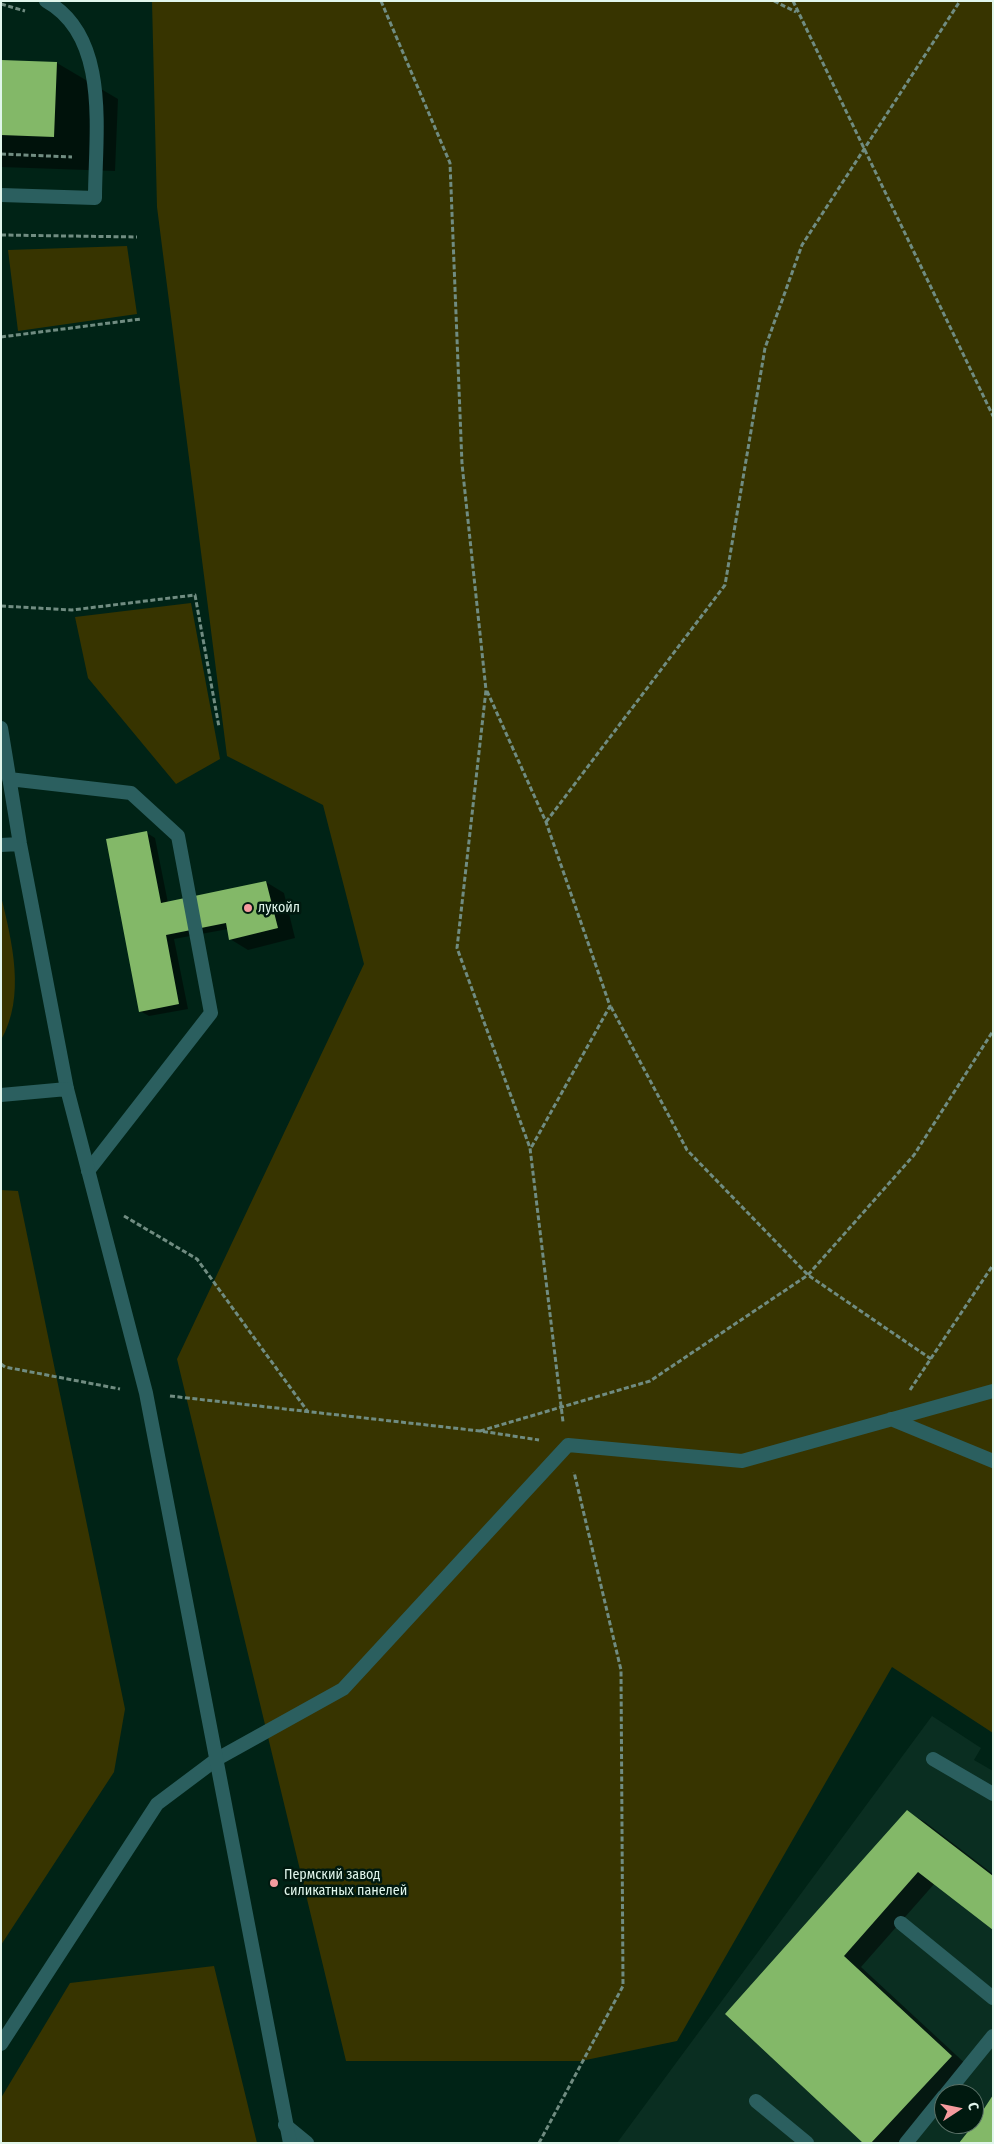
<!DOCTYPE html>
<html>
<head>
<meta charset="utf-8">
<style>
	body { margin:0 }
	#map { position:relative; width:994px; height:2144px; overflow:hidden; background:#002316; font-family:"Fira Sans Condensed",sans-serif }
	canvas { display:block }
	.frame { position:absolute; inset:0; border:2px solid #e1f6ec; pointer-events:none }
	.north { position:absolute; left:934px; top:2084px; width:50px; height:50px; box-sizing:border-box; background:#00190f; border:1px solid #5a7167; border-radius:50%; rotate:79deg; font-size:14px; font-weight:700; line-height:20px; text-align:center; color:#e1f6ec }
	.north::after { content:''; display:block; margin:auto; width:18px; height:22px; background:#f59b9e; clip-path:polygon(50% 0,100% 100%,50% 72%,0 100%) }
</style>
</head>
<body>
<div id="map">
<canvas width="994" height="2144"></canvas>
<div class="frame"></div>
<div class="north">С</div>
</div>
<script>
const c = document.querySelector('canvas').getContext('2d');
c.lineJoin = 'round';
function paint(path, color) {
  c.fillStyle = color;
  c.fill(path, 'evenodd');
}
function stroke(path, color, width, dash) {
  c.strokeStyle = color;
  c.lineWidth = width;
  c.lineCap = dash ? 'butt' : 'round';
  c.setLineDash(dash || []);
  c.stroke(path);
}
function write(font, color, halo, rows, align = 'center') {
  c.font = font + ' "Fira Sans Condensed",sans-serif';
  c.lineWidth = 5;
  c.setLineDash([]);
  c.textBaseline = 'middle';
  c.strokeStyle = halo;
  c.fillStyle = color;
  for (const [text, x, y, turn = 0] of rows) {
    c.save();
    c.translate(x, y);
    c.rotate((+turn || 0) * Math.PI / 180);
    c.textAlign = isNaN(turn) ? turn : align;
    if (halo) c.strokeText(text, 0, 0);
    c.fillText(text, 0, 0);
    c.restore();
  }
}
const built = new Path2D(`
	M932,1716L981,1748L974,1760L993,1771V2143H617ZM944,2094H974V2124H944Z`);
const green = new Path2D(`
	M152,1H993V1733L892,1667L677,2041L581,2061H346L177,1359L364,964L323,805L227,756L157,207Z
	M127,246L137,314L18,331L8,250Z
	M191,603L220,759L176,784L88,678L75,617Z
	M1,896C12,942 26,996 1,1040Z
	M1,1190L18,1191L125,1709L114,1772L1,1945Z
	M214,1966L257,2143H1V2098L70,1983Z`);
const shadow = new Path2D(`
	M1,61L57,63L118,99L115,171L1,167Z
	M147,833L155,838L168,903L266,882L284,893L295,938L248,950L230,939L228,929L174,939L188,1009L149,1016L140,1011Z
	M907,1812L925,1822L993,1874V1928L935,1883L861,1967L969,2067L898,2143H865L727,2014Z`);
const building = new Path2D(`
	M1,60L57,62L54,137L1,135Z
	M147,831L161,903L266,881L278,928L229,940L226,923L166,935L179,1004L139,1012L106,839Z
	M907,1810L993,1876V1930L918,1872L844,1956L952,2056L871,2143H863L725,2014Z
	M993,2095V2143H959L974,2124Z`);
const path = new Path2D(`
	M381,1L450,163L462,464L486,690L457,948L530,1148L563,1422
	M774,1L796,12
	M793,1L993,416
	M1,4L25,11
	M1,154L72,157
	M1,235L137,237
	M1,337L141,319
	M1,606L72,610L195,595L219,727
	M487,691L546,822L610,1006L531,1148
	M546,822L725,585L765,348L802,245L960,1
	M611,1007L687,1150L808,1275L931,1359
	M124,1216L197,1259L308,1412
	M1,1364L5,1367L120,1389
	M910,1390L993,1265
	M170,1396L480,1431L539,1440
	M480,1431L650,1381L808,1275L914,1155L993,1031
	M539,2143L623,1986L621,1670L574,1472`);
const service = new Path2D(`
	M1,195L95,198C95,135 111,37 46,1
	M1,728L20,844L67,1089
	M9,779L131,793L178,836L211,1013L88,1171
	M1,845L20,844
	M891,1419L993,1461
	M933,1759L993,1794
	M901,1923L993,1998
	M1,2044L157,1804L217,1759L343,1689L568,1445L742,1461L993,1391
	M946,2094L993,2036
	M756,2101L807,2143
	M285,2125L307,2143
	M906,2143L944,2096`);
const minor = new Path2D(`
	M1,1095L67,1089L146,1393L290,2143`);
const markers = [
	[248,908,5,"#f59b9e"],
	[274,1883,5,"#f59b9e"]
];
const poiNames = [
	["лукойл",258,908],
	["Пермский завод",284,1875],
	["силикатных панелей",284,1891]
];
paint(built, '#0a2e21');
paint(green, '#373400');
paint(shadow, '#0007');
paint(building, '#83b868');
stroke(path, '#708c81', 3, [5, 2.5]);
stroke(service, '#2b5f5f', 14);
stroke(minor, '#2b5f5f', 14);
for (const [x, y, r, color] of markers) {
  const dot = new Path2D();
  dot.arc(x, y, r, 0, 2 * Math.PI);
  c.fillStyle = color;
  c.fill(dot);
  stroke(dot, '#00190f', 2);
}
write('14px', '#e1f6ec', '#00190f', poiNames, 'left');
</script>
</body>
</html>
